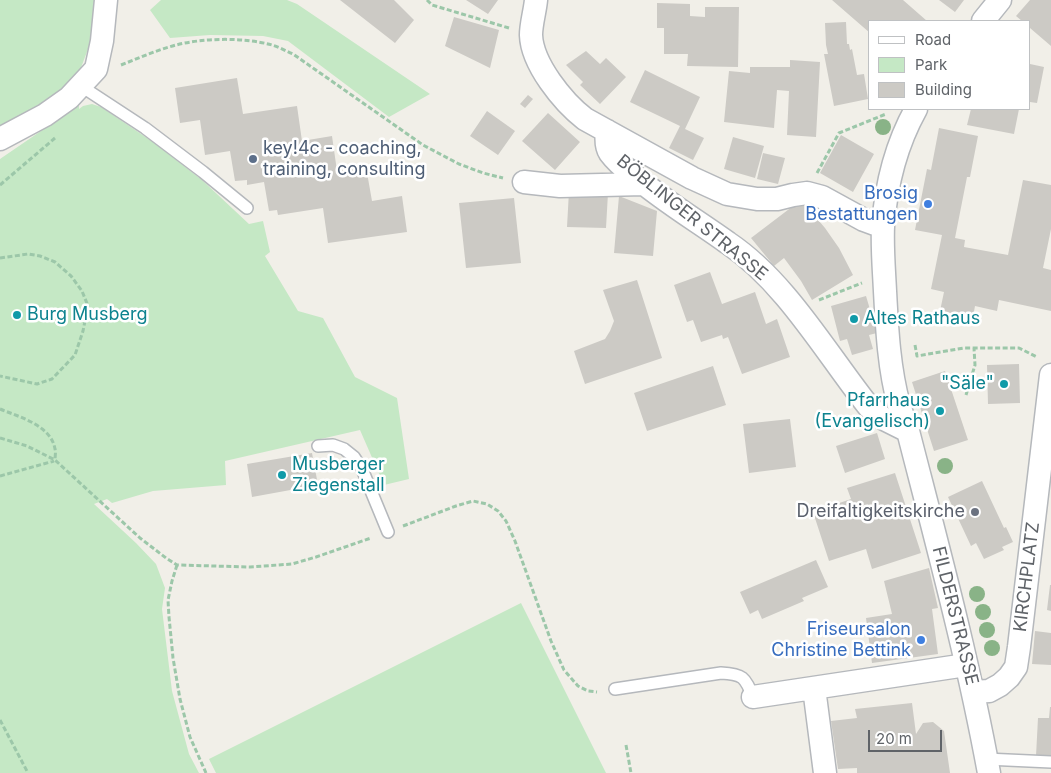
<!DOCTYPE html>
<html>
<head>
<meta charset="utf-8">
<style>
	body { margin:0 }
	#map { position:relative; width:1051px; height:773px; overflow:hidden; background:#f1efe8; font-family:Inter,sans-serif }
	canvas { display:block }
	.legend { position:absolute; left:868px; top:20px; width:162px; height:90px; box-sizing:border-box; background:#fff; border:1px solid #bfc1c3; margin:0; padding:6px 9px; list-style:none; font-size:15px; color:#5f6368 }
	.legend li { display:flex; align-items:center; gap:10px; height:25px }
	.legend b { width:25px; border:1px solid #bfc1c3 }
	.scale { position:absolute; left:868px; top:730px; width:74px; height:22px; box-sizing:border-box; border:2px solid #5f6368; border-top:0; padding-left:6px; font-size:15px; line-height:18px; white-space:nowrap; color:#5f6368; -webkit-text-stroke:4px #fff; paint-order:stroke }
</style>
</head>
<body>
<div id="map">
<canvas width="1051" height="773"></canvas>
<ul class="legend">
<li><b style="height:6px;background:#fff"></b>Road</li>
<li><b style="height:14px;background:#c5e8c5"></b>Park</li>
<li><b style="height:14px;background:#cccac5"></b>Building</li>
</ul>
<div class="scale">20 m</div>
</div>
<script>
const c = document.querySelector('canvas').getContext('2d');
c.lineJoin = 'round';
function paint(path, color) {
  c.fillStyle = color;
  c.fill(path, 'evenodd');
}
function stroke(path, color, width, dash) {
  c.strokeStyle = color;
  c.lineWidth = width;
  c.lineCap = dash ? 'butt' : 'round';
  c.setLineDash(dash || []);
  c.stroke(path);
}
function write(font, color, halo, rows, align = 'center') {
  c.font = font + ' Inter,sans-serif';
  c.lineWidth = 5;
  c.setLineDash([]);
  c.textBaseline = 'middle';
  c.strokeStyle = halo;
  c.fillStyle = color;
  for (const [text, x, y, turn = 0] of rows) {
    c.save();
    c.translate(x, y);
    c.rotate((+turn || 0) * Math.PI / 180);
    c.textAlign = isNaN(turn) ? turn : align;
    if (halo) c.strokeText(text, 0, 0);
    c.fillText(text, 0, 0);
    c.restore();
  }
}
const green = new Path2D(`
	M0,0H97L94,33L76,81L0,134Z
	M161,0H287L297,4L430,94L389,117L288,41L263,36L210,35L170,38L150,10Z
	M92,104L101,107L153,142L202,180L249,224L263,221L270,252L265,256L298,311L323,318L355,377L397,398L409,479L384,485L360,430L225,461L226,485L153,491L112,503L107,499L94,504L136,543L156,564L165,588L162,609L172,691L189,754L199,773H0V159L79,105V109L83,106Z
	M521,603L606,773H216L209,759Z`);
const building = new Path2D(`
	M340,0H394L414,20L395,43Z
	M466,0H498L488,14Z
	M832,0H903L927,21H870V33Z
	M939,0H964L955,12Z
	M1030,0H1051V46L1030,28V21H1022L1016,16Z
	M657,3L690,4V16L705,17V7H739L738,67L687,66L688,54H664V28H657Z
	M454,17L499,30L490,68L445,46Z
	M846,22L847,44H849L850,50L852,49L857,75L864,74L868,99L834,106L824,54H828L826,45L825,23Z
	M586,51L600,64L606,58L626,77L600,104L580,85L583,82L566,65Z
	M790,60L820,62L816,137L787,135L789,91L777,90L774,128L724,122L729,71L750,73V67H790Z
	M1030,64L1044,67L1037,103L1030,102Z
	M645,70L700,97L685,129L704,138L693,160L669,148L680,126L630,102Z
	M237,78L243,114L297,106L302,141L332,136L337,171L366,167L372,201L402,196L407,232L328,243L323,208L278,215L277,210L269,211L264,182L247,185V180L235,181L230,151L205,155L200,120L180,123L175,88Z
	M528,95L533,99L525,108L520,104Z
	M971,109H1019L1014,134L967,125Z
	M487,111L515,131L498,155L470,136Z
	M548,113L580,142L555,170L522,141Z
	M939,128L978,136L970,177H967L955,238L965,240L964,247L1008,255L1023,180L1051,185V229L1043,268L1051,270V311L999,300L997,311L975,306L973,317L940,311L944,292L931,289L942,235L915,230L927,169L931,170Z
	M841,135L874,154L853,192L820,173Z
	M733,137L764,146L755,178L724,169Z
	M763,153L785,158L778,184L757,179Z
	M569,191L608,193L606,228L567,227Z
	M619,196L657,211L653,256L614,253Z
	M514,198L521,263L466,268L459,203Z
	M801,200L825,228L839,248L853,275L812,300L801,281L784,258L774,266L751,238Z
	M710,272L722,304L755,292L766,324L777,319L790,357L742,374L728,337L723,339L722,335L701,342L693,320L687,322L674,285Z
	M637,280L662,358L585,384L574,351L605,339L610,331L614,321L603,290Z
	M866,296L877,333L869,335L873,349L852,355L847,339L840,341L831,306Z
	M1019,364L1020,403L988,404L987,365Z
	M713,366L726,405L647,431L634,393Z
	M945,371L968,440L934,451L912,382Z
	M790,419L796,467L749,473L743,424Z
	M877,433L885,459L845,473L836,446Z
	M312,453L318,485L252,497L247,464Z
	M895,473L921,553L872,569L866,549L829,561L813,512L851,499L847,488Z
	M982,481L1004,528L1006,527L1013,542L1002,547L1004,550L984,559L976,543L971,546L948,497Z
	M816,560L828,587L802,598L804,601L762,619L758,610L750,614L740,592Z
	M929,568L938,608L932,609L938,654L872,663L866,618L892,614L884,581Z
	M1050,585H1051V611L1047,610Z
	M1035,631L1051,633V665L1032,664Z
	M912,703L916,734L923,723L933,722L944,731L950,773H857V768L838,769L831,721L857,718L855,709Z
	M1050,707H1051V757L1036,756L1038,718H1049Z`);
const path = new Path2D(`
	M427,0L432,5L509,28
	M121,65C139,58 157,50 176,45C204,38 243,37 272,45C279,47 286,51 293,54L423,145L459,164L483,173L503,178
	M817,173L839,133L886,114
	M0,185L55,138
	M0,258L28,254L40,256L55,262L71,276L82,291L88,306L83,331L75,355L52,379L37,384L0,376
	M819,300L862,283
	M915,345L917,356L964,348H1019L1037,357
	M966,395L975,365L974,348
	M0,409C19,417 51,425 55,449C56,452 55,457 55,460
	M0,438L27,446L55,460L140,538L166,558L177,565L250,567L292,564L316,557L371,538
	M0,476L54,461
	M403,526L456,506L473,501L487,504L498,511L506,521L515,541L551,641L564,670L578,686L588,691L597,692
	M177,565L172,581L168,600L169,617L173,658L180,699L190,737L206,773
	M0,720L28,773
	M626,745L631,773`);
const lane = new Path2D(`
	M81,86L145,128L203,172L247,208
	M318,446L333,445L344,449L354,457L362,469L388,532
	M615,689L721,673C743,674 745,677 753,697
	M986,759L1051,762`);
const street = new Path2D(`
	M536,0C535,11 531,24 531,35C532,64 563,102 585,119L692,178L727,194L757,199H777L793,195L807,193L822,197L864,220L883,227
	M983,21L1000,0
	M916,109C896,145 886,185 883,226C882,248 884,270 885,291C887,329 889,369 899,405C902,414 905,422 908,431C937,544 968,658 989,773
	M607,131C606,139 606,147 610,153C616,161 624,168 632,174C662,200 696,220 728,243C786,282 826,353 869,407L884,419L908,431
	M0,139L45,115L69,98L96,69L102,41L106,0
	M524,182L560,186L644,184
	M814,688L825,773
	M973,692L989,691L1000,685L1009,677L1016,667L1019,647L1051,375
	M753,697L966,665`);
const trees = [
	[883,127],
	[945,466],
	[977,594],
	[983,612],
	[987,630],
	[992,648]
];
const markers = [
	[253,159,5,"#5c6f8a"],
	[928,204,5,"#3f7fe0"],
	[17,315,5,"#0f9aa8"],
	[854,319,5,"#0f9aa8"],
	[1004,384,5,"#0f9aa8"],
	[940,411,5,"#0f9aa8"],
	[282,475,5,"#0f9aa8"],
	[975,512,5,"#6b7280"],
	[921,640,5,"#3f7fe0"]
];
const serviceNames = [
	["key!4c - coaching,",263,149],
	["training, consulting",263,170]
];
const shopNames = [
	["Brosig",918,194],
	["Bestattungen",918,215],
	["Friseursalon",911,630],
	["Christine Bettink",911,651]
];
const streetNames = [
	["BÖBLINGER STRASSE",692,218,39],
	["KIRCHPLATZ",1027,577,-83],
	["FILDERSTRASSE",955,616,76]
];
const cultureNames = [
	["Burg Musberg",27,315],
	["Altes Rathaus",864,319],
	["\"Säle\"",994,384,"right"],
	["Pfarrhaus",930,401,"right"],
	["(Evangelisch)",930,422,"right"],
	["Musberger",292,465],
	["Ziegenstall",292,486]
];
const worshipNames = [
	["Dreifaltigkeitskirche",965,512]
];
paint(green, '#c5e8c5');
paint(building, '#cccac5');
stroke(lane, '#b5b8bc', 14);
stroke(street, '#b5b8bc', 25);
stroke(path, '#9cc7a9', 3, [5, 2.5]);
stroke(lane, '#fff', 11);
stroke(street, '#fff', 22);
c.fillStyle = '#89b387';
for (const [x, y] of trees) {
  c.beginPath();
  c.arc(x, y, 8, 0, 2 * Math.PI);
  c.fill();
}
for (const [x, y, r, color] of markers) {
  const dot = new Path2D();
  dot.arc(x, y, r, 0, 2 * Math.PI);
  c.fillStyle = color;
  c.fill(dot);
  stroke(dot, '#fff', 2);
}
write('18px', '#4e5e75', '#fff', serviceNames, 'left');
write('18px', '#366cbe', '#fff', shopNames, 'right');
write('18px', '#5f6368', '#fff', streetNames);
write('18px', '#0d838f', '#fff', cultureNames, 'left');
write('18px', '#5b616d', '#fff', worshipNames, 'right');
</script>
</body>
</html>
